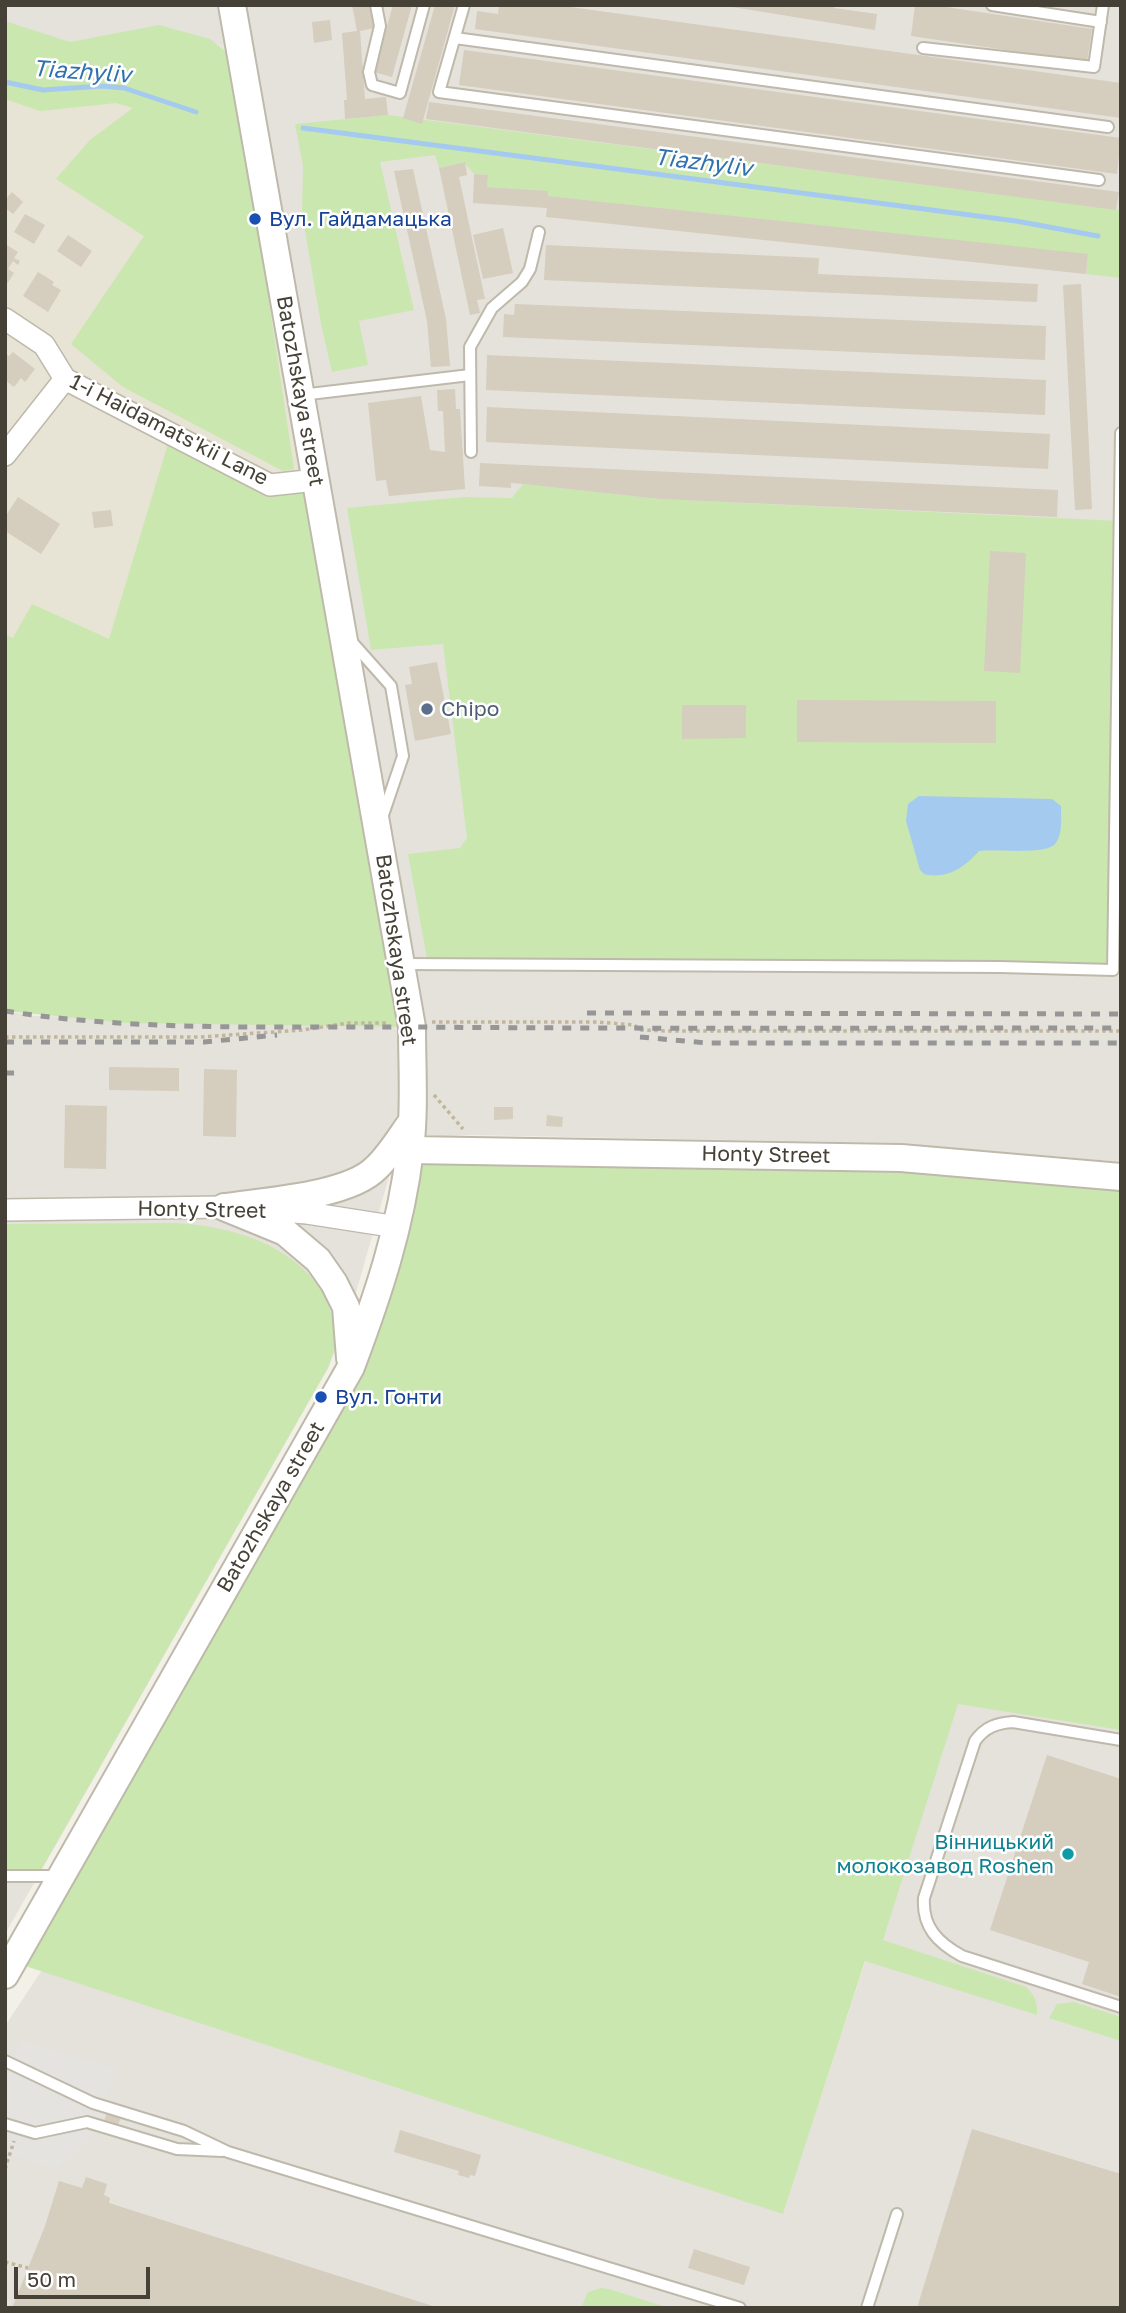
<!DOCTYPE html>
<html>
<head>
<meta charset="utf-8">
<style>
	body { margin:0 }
	#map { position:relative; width:1126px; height:2313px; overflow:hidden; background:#f3f0e7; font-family:"Golos Text",sans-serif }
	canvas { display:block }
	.frame { position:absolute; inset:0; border:7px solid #464136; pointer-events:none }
	.scale { position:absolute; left:14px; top:2267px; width:136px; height:32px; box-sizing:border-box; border:4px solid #464136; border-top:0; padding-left:9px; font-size:21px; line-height:24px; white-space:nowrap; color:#464136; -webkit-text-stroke:5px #fff; paint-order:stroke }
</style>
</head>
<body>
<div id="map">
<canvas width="1126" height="2313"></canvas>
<div class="frame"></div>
<div class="scale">50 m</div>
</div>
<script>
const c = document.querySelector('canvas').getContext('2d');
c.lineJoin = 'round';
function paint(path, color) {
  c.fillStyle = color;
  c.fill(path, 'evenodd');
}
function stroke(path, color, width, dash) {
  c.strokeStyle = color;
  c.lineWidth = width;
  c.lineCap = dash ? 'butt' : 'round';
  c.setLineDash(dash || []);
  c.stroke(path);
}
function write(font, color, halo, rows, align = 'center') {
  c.font = font + ' "Golos Text",sans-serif';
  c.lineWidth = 5;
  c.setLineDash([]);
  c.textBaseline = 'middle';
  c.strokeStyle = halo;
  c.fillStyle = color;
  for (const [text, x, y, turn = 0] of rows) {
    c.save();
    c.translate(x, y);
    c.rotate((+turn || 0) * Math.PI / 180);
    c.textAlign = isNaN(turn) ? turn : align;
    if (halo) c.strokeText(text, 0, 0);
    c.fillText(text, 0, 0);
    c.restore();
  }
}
const residential = new Path2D(`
	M5,25L61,42L237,45L316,480L5,1011Z`);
const industrial = new Path2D(`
	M5,5H1121V1162L893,1143L468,1135L400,1138L353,1303L328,1368L5,1934V1011L34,1016L410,1022L237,45L61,42L5,25Z
	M954,1690L1121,1711V2308H5V2026L42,1970L783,2213Z`);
const green = new Path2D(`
	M5,21L70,42L159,25L210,39L229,55L248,161L294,469L283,471L123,387L71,344L144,236L56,179L90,140L133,108L116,103L40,111L5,99Z
	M388,115L1121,210V278L1086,274L1088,255L548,196L547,191L487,187L488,175L474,174L464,162L439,168L435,155L380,162L414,310L359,321L368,365L332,372L321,324L302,213L303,166L295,124Z
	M1121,433V971L428,964L408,854L460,848L467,838L443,644L371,650L347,508L464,497L512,498L523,484L660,499L1119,521Z
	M171,434L270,485L316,480L412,1027L126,1023L5,1011V635L13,638L32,604L109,639Z
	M410,1150L1121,1177V1730L958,1704L883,1940L1026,1987C1035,1996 1038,2002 1037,2015L865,1961L783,2214L13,1962L351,1367Z
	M176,1223C229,1226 292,1243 322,1292C330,1305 334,1324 339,1338L328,1368L37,1877H5V1224Z
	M1074,2002L1121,2017V2041L1049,2018L1057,2004Z
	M601,2288L609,2289L669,2308H581L588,2292Z`);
const parking = new Path2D(`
	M22,2041L116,2069L95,2135L57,2169L5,2153V2069Z`);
const water = new Path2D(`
	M919,796L1052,799L1061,806C1061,817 1063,835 1055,844C1046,855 995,849 979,851C965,867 947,880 924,874L920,870L906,821L908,804Z`);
const stream = new Path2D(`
	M5,82L43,90L102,86L124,88L196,112
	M303,128L1016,221L1098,236`);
const building = new Path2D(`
	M352,5H370L374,28L360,31L365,99L386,97L388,115L345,119L344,100H347L342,33L357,31Z
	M393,5H412L392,77L374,72Z
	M435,5H455L422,124L403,118Z
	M499,5H556L1121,83V118L475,29L477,11L498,14Z
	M720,5H835L834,8L877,14L875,30Z
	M915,5H933L1092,29L1087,62L911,36Z
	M330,20L332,40L314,43L312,22Z
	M464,50L1121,138L1117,174L459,85Z
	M429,102L1119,192L1116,210L426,119Z
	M465,162L467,175L459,177L485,299L477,300L480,313L470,315L439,168Z
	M413,169L446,319L450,366L431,367L427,321L394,171Z
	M474,174L488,175L487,187L548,191V196L1088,254L1086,274L546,217L547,208L473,203Z
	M12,192L23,202L13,214L5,208V200Z
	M25,214L45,225L34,244L14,232Z
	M503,228L513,273L483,279L473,235Z
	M68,235L92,251L81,267L57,251Z
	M5,244L18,252L14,258L20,261L18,265L13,261L8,269L14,273L5,287Z
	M546,245L819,258L818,274L1038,284L1037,302L544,280Z
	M38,272L54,282L52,285L61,290L48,312L23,296Z
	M1081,284L1092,509L1075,510L1063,285Z
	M515,304L1046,326L1045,360L503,337L504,314L514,315Z
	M13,352L35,369L25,382L21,378L14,387L5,380V354L9,356Z
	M487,355L1046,380L1045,415L486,390Z
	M455,389L456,409H460L465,489L389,496L386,480L376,481L368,403L421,396L430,450L445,452L443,411H438L437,390Z
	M487,407L1050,434L1048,469L486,442Z
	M480,463L1058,490L1057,517L660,499L523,484L511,483V488L479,486Z
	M18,497L60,524L41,554L5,531V517Z
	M111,510L113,526L94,528L92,512Z
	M990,551L1026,553L1020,673L984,671Z
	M437,662L451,734L415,741L405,685L412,684L409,667Z
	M797,700L996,701V743L797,742Z
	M682,705H746V738L682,739Z
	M109,1067L179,1068V1091L109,1090Z
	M204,1069L237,1070L236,1137L203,1136Z
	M65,1105L107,1106L106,1169L64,1168Z
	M494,1107H513V1119L494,1120Z
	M547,1115L563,1117L562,1127L546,1126Z
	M1047,1755L1121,1779V1997L1082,1984L1089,1962L990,1930Z
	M109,2106L123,2110L116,2132L102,2128Z
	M972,2129L1121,2174V2308H917Z
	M400,2130L481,2155L475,2176L470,2175L469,2178L458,2175L459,2171L394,2152Z
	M86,2177L107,2184L104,2195L110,2198L109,2203L439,2308H12L45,2226L59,2181L82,2188Z
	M694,2249L750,2267L744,2285L688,2268Z`);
const path = new Path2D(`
	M432,1022H598L634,1025L641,1030L668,1031H1121
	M5,1037H200L302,1030L349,1023H389
	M434,1095L463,1129
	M5,2169L14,2141
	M5,2262L28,2268`);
const service = new Path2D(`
	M376,5L380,26L369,72L372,85L400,93L424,5
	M464,5L439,92L1099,180
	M992,5L1101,22
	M455,38L1108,127
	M923,48L1094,67L1103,5
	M301,395L470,375
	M471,452L470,347L492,308L522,282L530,269L539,232
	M351,641L391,686L403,756L382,818
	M402,964L1000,967L1113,970L1121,433
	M1121,1740L1013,1722C997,1723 985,1727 975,1741L924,1898C922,1927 938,1943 962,1956L1121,2007
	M5,1876H59
	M5,2061L93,2103L184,2131L228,2152L740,2308
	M5,2124L35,2133L87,2122L177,2149L222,2151
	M867,2308L897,2214`);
const minor = new Path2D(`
	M5,319L44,345L65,379L171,434L270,485L316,480
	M5,455L65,379
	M5,1210L224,1207L307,1213L397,1227`);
const tertiary = new Path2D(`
	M410,1150L901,1158L1121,1177
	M224,1207L285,1232L318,1260L334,1283L346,1307L350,1358
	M225,1207C265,1201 349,1196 376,1168C390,1155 401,1136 412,1121
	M5,1975L351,1367C378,1295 401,1227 410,1150C415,1110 412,1068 412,1027L232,5`);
const rail = new Path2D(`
	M5,1011C140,1032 278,1026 414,1027C650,1029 885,1028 1121,1028
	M587,1013L1121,1014
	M640,1037L707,1043H1121
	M5,1042H204L277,1035
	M5,1073H23`);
const markers = [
	[255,219,7,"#1a4fb4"],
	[427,709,7,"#5c6f8a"],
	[321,1397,7,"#1a4fb4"],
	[1068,1854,7,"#0f9aa8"]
];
const transitNames = [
	["Вул. Гайдамацька",269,219],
	["Вул. Гонти",335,1397]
];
const streetNames = [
	["Batozhskaya street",300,391,80],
	["1-i Haidamats'kii Lane",169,430,27],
	["Batozhskaya street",396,950,82],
	["Honty Street",766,1155,1],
	["Honty Street",202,1210,1],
	["Batozhskaya street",271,1507,-60]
];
const serviceNames = [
	["Chipo",441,709]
];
const cultureNames = [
	["Вінницький",1054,1842],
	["молокозавод Roshen",1054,1866]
];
const waterNames = [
	["Tiazhyliv",82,72,4],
	["Tiazhyliv",703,163,7]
];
paint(residential, '#e7e3d5');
paint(industrial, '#e5e2dc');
paint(green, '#cae7b0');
paint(parking, '#e4e3df');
paint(water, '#a4cbef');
stroke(stream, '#a4cbef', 5);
paint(building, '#d5cdbd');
stroke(service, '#beb9aa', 14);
stroke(minor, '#beb9aa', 24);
stroke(tertiary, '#beb9aa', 30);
stroke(path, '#c0b69b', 3.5, [3.5, 3.5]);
stroke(service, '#fff', 10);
stroke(minor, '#fff', 21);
stroke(tertiary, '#fff', 26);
stroke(rail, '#969696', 5, [9, 9]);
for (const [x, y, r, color] of markers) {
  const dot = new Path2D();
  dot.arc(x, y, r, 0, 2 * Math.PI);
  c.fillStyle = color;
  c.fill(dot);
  stroke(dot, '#fff', 2.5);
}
write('21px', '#164399', '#fff', transitNames, 'left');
write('21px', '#464136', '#fff', streetNames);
write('21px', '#4e5e75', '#fff', serviceNames, 'left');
write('21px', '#0d838f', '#fff', cultureNames, 'right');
write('italic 23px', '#3171b0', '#fff', waterNames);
</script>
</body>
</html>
